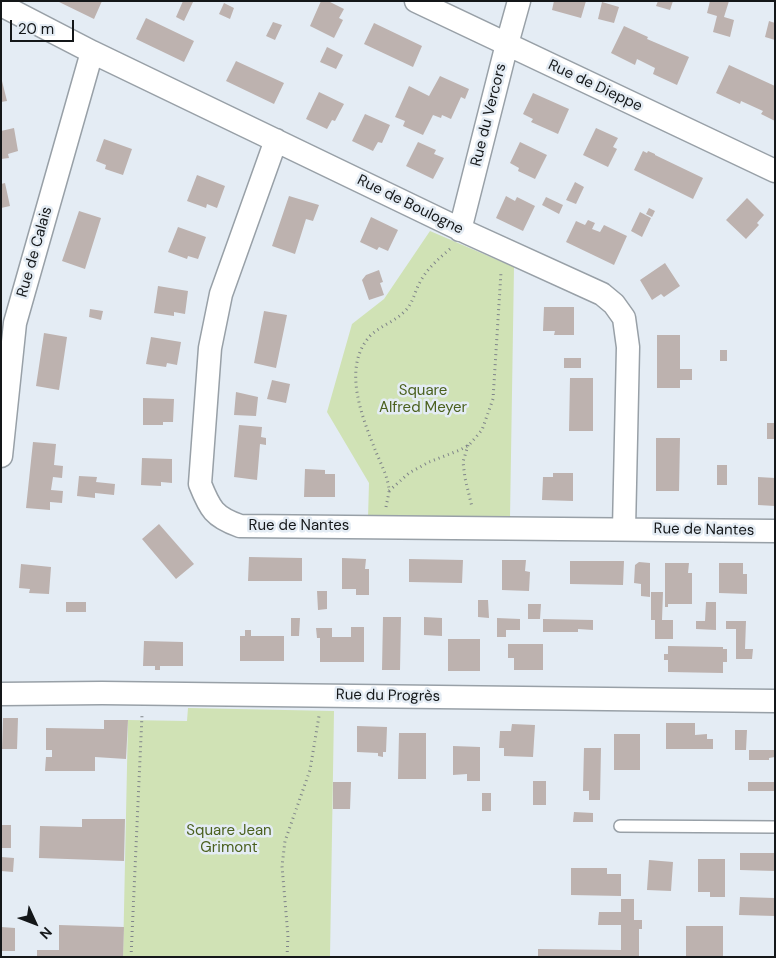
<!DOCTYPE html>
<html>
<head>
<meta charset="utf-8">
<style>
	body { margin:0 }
	#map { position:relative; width:776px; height:958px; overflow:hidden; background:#e4ecf4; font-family:"DM Sans",sans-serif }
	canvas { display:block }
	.frame { position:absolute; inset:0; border:2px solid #141719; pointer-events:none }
	.north { position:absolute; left:10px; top:898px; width:50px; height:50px; -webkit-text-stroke:4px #e4ecf4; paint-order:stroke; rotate:133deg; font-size:14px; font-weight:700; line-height:20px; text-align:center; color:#141719 }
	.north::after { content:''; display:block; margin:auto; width:18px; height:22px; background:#141719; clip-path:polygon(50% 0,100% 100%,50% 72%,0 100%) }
	.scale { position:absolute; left:10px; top:20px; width:64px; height:22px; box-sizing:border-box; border:2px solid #141719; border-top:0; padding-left:6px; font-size:15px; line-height:18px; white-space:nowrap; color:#141719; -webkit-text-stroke:4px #e4ecf4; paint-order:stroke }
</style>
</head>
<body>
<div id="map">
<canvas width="776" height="958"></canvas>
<div class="frame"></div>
<div class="north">N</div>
<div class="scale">20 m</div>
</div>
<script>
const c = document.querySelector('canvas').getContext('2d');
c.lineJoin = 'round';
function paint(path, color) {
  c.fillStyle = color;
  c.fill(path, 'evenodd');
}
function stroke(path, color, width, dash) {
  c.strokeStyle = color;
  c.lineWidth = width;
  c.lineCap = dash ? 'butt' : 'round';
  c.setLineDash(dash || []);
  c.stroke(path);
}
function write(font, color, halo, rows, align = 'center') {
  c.font = font + ' "DM Sans",sans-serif';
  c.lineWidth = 5;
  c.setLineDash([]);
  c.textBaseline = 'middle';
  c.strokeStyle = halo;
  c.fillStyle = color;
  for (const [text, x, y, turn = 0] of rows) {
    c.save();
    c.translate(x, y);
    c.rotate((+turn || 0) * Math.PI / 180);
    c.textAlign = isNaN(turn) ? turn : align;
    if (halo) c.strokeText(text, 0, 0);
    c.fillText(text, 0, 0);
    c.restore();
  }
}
const green = new Path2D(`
	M430,231L514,267L510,518H368L369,483L327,412L352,324L384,299Z
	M188,708L334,711L330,957H123L128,720L187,721Z`);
const building = new Path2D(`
	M57,1H102L94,19Z
	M183,1L193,2L184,21L176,17Z
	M321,1H328L344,9L339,18L343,20L334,38L310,26Z
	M554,1H586L581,18L552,10Z
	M658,1H673L670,10L656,6Z
	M710,1H729L724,17L734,20L730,37L713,32L717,16L707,13Z
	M602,2L619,7L614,23L598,19Z
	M224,3L234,8L230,19L219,14Z
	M146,18L194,41L184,62L136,39Z
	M769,21L775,23V40L765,37Z
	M273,22L282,25L275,40L266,36Z
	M374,23L422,46L413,67L364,44Z
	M624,26L648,37L647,39L689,57L677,85L653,74L655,68L637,59L635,65L611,53Z
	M327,47L343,55L336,69L320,62Z
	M236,61L284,83L274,104L226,81Z
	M729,65L775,86V121L761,114L763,111L741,101L740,104L716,93Z
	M440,76L469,89L465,99L461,97L451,119L442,115L441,118L433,115L423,135L403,126L405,121L395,117L409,86L429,96Z
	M1,77L7,101L1,102Z
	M319,92L344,104L335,121L332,120L327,129L306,119Z
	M533,93L569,109L558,134L531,122L533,119L523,114Z
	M365,114L390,125L382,143L378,142L373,151L352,141Z
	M14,128L18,151L8,154L9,158L1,159V131Z
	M596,128L618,138L613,147L617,149L608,167L583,155Z
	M104,139L132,149L123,175L105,169L106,165L96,161Z
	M418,142L436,150L434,154L444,158L433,179L406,166Z
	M520,142L547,155L535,179L518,171L519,168L510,163Z
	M643,151L647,153L648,151L655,154V155L703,178L693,199L634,170Z
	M197,175L225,186L217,208L207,204L206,208L187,201Z
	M575,182L584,187L576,204L566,200Z
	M5,183L10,206L1,208V184Z
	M289,196L319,205L313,221L306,219L295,254L272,246Z
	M506,196L515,201L517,197L535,206L523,231L496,218Z
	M546,197L563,205L559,214L542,205Z
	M747,198L764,215L757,223L759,225L746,239L726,220Z
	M649,208L655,211L652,217L646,214Z
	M79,211L101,218L85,269L62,261Z
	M640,212L651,218L642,237L631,231Z
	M371,217L398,230L388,251L379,247L377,250L360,242Z
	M588,220L595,223L592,229L600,232L604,225L627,236L614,265L566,242L576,221L585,225Z
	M178,227L206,237L198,259L188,256L187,259L168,252Z
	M665,263L680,286L664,297L661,294L652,300L640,280Z
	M379,270L383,282L380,283L384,295L369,300L362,280L366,275Z
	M158,286L188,291L185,314L174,312V316L154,313Z
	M544,307H574V335H554L555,331H543Z
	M90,309L103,311L101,320L89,317Z
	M264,311L287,315L276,368L254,363Z
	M44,333L67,337L59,390L36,386Z
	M657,335H680V369H692V380H680V388H657Z
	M151,337L181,342L177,365L167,363L166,367L146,364Z
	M720,350H727V361H720Z
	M564,358H581V368H564Z
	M570,378H593V431H569Z
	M272,380L290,384L286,403L267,399Z
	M236,392L258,397L256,416L234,415Z
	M143,398L174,399L173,422H163V425H143Z
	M767,423H775V439H767Z
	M239,425L262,427L261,437L266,438V445L260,444L257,480L234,477Z
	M656,438H680L679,491H656Z
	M33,442L56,444L54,465L63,466L62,478L53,477L51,490L63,491L62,503L50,502V510L26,508Z
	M142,458L172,459V483L161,482V486L141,485Z
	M717,465H727V485H717Z
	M305,469L325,470V474H335V497H304Z
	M553,473H573V501L542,500L543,477H553Z
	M79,476L97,477L96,482L115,484L114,495L95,493V498L77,496Z
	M758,477L775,478V506L758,505Z
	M159,524L194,564L176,579L142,539Z
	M249,557L302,558V581H248Z
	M342,558L366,559L365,569H369V595H356V589H342Z
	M409,559L463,560L462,583L409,582Z
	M502,560H526L525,571L530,572L529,591L502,590Z
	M570,561H624L623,585L570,584Z
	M639,562L650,563V597L641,596V584L634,583L635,565Z
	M665,563H689L688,573H692V604H668V607H665Z
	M719,563H743V574H747V594L719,593Z
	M21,564L51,567L49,594L29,593L30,589L19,588Z
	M317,591H327V609L318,610Z
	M651,592H663L662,620H673V639H655V620H651Z
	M478,600H488L489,618L478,617Z
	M66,602H86V612H66Z
	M706,602H716V630L696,629V621H705Z
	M528,604H541L540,619H528Z
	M383,617H401L400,670H382Z
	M424,617L442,618V636L424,635Z
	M291,618H300L299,636H291Z
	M497,618L520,619V630H506V637H497Z
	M543,619L593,620V630L578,629V632H543Z
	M726,621H746L745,649H753L752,659H736V629H726Z
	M351,627H364V662H320V638H317L316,628H332V637H351Z
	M245,630H251V636H284V661H240V636H245Z
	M448,639H480V671H448Z
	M144,641L183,642V666H160V670H155V666H143Z
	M508,644H543V670H514V658H508Z
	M668,646L723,647V649H727V662H723V673L668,672V660H664V654H668Z
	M3,718H18L17,749H2Z
	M104,720H128L126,759L95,757V771H45L46,757H52V750H46V728L104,729Z
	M666,723H695V735L707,734V739H713V749H666Z
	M512,724L535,725L533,757L504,756V748H499L500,731H511Z
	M357,726L387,727L386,752H383V757L378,756V753L357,752Z
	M735,730H747L746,750H735Z
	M399,733H426V779H398Z
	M614,734H640V770H614Z
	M453,746L480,747V781H467V774L453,775Z
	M584,748H601L600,800H589V791H583Z
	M749,750H775V757L769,758V760H749Z
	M533,781H546V805H533Z
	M333,782H351L350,809H333Z
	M748,782H775V791H748Z
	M482,793H491V811H482Z
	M574,812L593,813V822H573Z
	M82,819H125L124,861L39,858L40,826L82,827Z
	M1,825H11V848H1Z
	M740,853H775V871L740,870Z
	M1,857L14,858L13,872L1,871Z
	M698,859H725V897H710V892H698Z
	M649,860L673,862L671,891L647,890Z
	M571,868H607V874H621V896L571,895Z
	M740,897L775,898V916L739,915Z
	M621,899H634V920H642V929H639V957H538V949L621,950V925H598L599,912H621Z
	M59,925L124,927L123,957H37V950H59Z
	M686,926H723V957H686Z
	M1,927L15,928V951H1Z`);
const path = new Path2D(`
	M468,445L463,462L465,478L472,507
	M389,491L409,473L429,462L460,450L469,445L482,430L493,399L501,272
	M386,507C387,502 388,497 389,492C389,479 381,464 376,452C363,419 341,368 370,336C380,326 394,322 404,312C413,304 414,293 420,282C427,269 438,259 450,249
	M131,957L142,715
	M287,957L288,936L282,866L285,841L310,770L319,716`);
const service = new Path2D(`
	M620,826L775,827`);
const minor = new Path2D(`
	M416,1L775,171
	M1,5L92,52L468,233L602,294L614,304L624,318L628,347L624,529
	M276,140L221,294L210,348L200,484C210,509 214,517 240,526L775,531
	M460,230L507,44L519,1
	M1,456L15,323L92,52
	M1,694L102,693L775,701`);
const streetNames = [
	["Rue de Dieppe",595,86,25],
	["Rue du Vercors",489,115,-76],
	["Rue de Boulogne",410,205,26],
	["Rue de Calais",35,252,-74],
	["Rue de Nantes",299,526],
	["Rue de Nantes",704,530,1],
	["Rue du Progrès",388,696,1]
];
const parkNames = [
	["Square",423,391],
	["Alfred Meyer",423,408],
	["Square Jean",229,831],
	["Grimont",229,848]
];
paint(green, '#d0e2b5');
paint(building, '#bdb2af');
stroke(service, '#98a0a7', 14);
stroke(minor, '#98a0a7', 25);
stroke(path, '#7f8489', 3, [1, 4]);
stroke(service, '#fff', 11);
stroke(minor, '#fff', 22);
write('15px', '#141719', '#e4ecf4', streetNames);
write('15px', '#4a601e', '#e4ecf4', parkNames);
</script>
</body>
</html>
